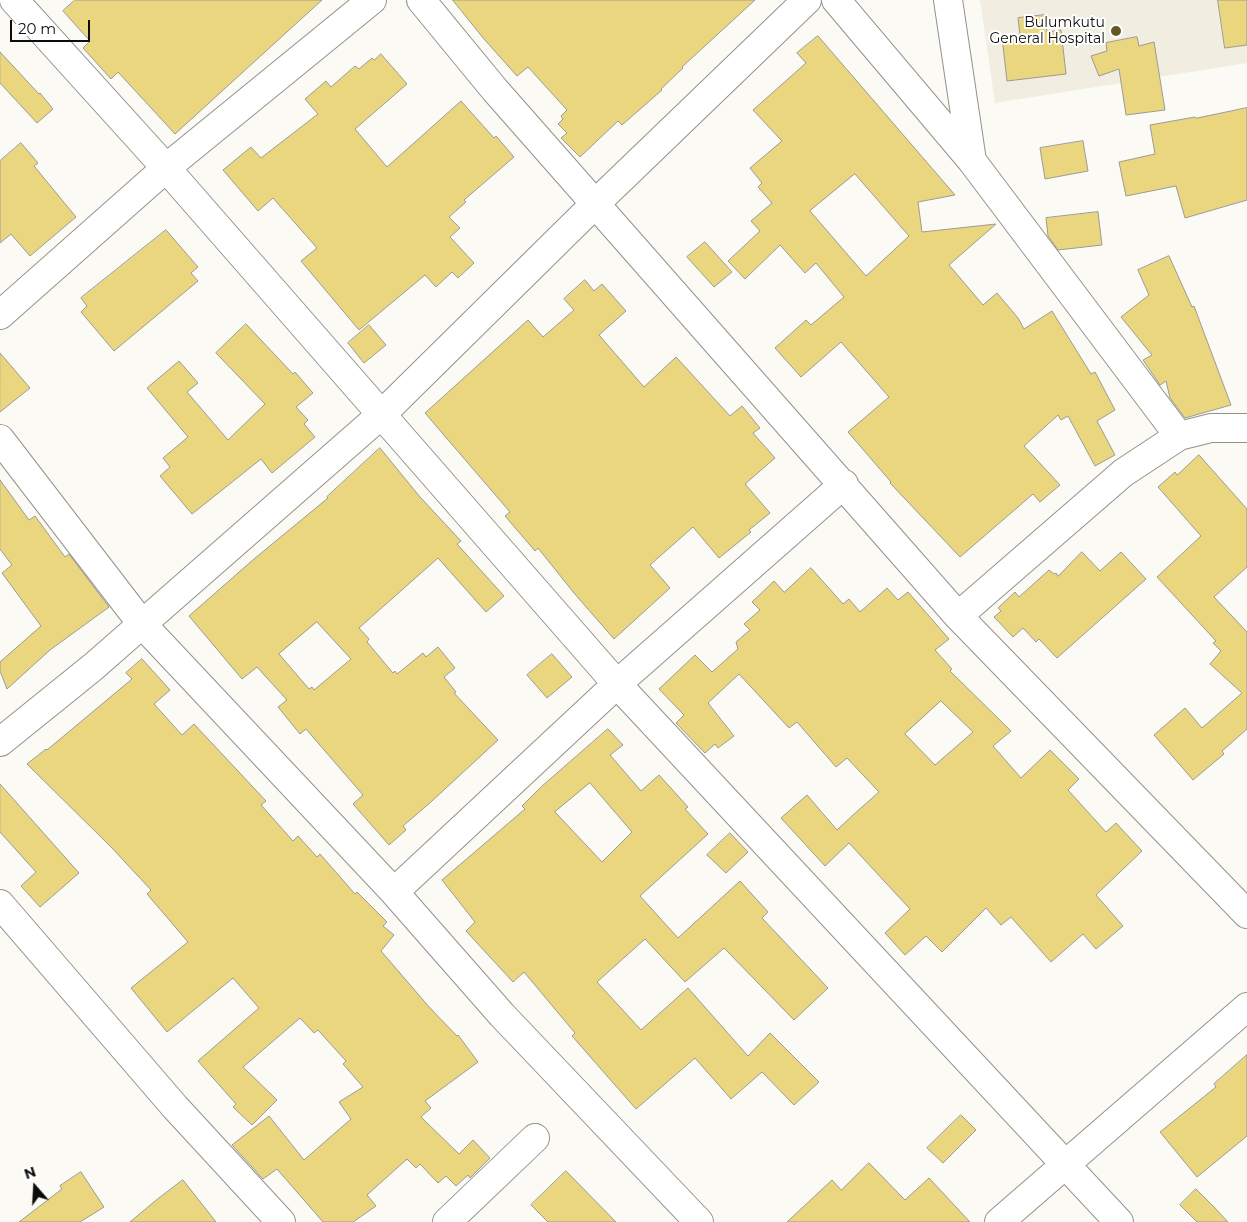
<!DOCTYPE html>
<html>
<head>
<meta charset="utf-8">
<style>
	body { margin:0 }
	#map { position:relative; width:1247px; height:1222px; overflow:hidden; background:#fbfaf4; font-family:Montserrat,sans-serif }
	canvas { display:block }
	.north { position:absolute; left:10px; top:1162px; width:50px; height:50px; -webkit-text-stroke:4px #fff; paint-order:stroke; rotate:341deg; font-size:14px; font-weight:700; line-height:20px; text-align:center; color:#0c0c0a }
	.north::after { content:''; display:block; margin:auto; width:18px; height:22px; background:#0c0c0a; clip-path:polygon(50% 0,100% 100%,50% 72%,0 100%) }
	.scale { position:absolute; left:10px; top:20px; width:80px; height:22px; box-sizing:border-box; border:2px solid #0c0c0a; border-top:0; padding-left:6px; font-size:15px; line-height:18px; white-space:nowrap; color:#0c0c0a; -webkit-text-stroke:4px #fff; paint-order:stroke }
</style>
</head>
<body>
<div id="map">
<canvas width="1247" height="1222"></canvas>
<div class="north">N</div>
<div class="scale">20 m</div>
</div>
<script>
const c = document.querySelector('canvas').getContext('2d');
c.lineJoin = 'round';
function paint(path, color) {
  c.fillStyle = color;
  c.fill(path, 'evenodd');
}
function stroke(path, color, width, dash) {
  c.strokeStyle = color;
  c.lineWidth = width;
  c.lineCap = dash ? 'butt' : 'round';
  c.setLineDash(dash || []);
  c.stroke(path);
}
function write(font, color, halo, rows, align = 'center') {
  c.font = font + ' Montserrat,sans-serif';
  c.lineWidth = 4;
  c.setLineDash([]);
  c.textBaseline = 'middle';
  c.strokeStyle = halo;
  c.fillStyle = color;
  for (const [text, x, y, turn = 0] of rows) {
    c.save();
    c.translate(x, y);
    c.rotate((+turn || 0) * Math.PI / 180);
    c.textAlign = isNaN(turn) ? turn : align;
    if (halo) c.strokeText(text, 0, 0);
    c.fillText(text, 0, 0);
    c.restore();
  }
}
const built = new Path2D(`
	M980,0H1247V63L995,103Z`);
const building = new Path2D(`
	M75,0H322L175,134L118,72L111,79L83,48L90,41L63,11Z
	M453,0H755L682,67L683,68L661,89L662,90L622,125L618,121L580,157L561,138L567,133L558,124L563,119L561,116L567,110L528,67L517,76L484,39Z
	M1218,0H1247V45L1225,48Z
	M1045,15L1047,32L1061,30L1066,74L1007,81L1002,37L1020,35L1018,18Z
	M818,36L955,195L918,202L922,232L996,224L949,265L983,305L997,293L1018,318L1024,329L1052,311L1091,374L1095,372L1115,410L1097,421L1115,455L1095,466L1068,416L1061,420L1058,415L1024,446L1060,485L1040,502L1033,494L960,557L890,483L891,482L848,432L889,397L841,342L801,377L775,348L806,320L811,325L844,297L816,263L805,273L780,245L745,279L728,261L760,231L751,221L772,203L758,187L762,183L750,168L782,141L753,110L806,63L797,53ZM855,174L909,236L866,276L810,211Z
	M1137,37L1139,46L1154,42L1165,110L1126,115L1119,69L1099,76L1091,56L1107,51L1106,43Z
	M0,52L39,94L40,93L53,109L37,123L0,83Z
	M381,54L407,84L355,129L387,167L461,101L494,138L496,136L514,157L464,200L466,202L449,217L460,228L450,237L474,263L458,278L452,272L436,287L425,275L359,330L301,261L317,248L273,198L258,211L223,170L251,147L261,158L318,114L305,99L326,81L331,87L355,66L359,69L372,58L374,60Z
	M1247,108V200L1185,218L1176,186L1126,196L1119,162L1155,154L1150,125L1195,117L1196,118Z
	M1083,141L1088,171L1045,179L1040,148Z
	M21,143L38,163L34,166L76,217L30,256L11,234L0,243V161Z
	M1098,212L1102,245L1058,250L1048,236L1046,218Z
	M166,230L198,267L191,273L198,281L114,351L81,312L87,306L81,298Z
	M705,242L732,272L714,287L687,257Z
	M1169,256L1192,307L1194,306L1231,405L1185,418L1170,398L1166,381L1160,385L1143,360L1152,355L1121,317L1149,295L1138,270Z
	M585,280L594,291L602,284L626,311L599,335L644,387L676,357L730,416L742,406L760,428L753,433L775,458L745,484L770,513L749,530L751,532L719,558L693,527L650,565L670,588L614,639L574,593L538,548L535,551L505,516L510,512L425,413L528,320L543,337L574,310L564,299Z
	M246,324L293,374L295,372L313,393L296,407L308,420L304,424L315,437L272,473L261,459L192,514L160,476L170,467L163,458L188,437L147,388L179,361L198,383L187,392L228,440L265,404L216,353Z
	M369,325L386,345L364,363L348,343Z
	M0,353L30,388L0,412Z
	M380,448L420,497L461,541L457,544L504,596L486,612L438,558L359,628L369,639L367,642L393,673L395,671L397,674L423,653L426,657L438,647L455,668L444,677L456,692L454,693L498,740L432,801L403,826L406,830L389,845L353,804L363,795L306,729L300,734L278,707L287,700L257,667L242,679L189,616L254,559L328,498L327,497ZM317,622L351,659L314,690L312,687L309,689L279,654Z
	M1199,455L1247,509V567L1214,597L1247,632V729L1222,751L1224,754L1193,780L1154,735L1185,708L1202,728L1242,693L1210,664L1221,651L1213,643L1216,641L1157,577L1201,536L1158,487L1175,472L1177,475Z
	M0,480L29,520L35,516L65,557L69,554L109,607L50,650L7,689L0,671V662L41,626L2,573L12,565L0,549Z
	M1082,552L1100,571L1121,552L1146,579L1057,658L1039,639L1036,642L1023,628L1013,637L994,617L1001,611L998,608L1015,592L1019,597L1049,570L1054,574L1056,573L1058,576Z
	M811,568L843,604L849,599L860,612L887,588L898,600L908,592L949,639L935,650L952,669L950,671L1011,731L993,746L1021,778L1050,750L1079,779L1068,790L1106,832L1116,823L1142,851L1096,895L1123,926L1096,949L1083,934L1051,962L1011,917L1001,925L986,908L942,952L926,936L905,955L885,933L910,909L849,843L825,866L781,818L807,795L837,830L853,815L879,792L847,758L836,767L797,722L789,728L739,674L708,703L734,736L718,748L715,744L705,753L676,723L684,715L659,689L695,655L712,672L738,649L736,642L750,630L744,624L760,610L752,602L774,581L784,592ZM941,701L973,732L935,765L905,734Z
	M552,654L572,677L547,698L527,675Z
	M142,659L170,690L154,704L182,735L194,724L266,801L261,805L293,841L298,836L317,857L320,854L355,894L357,892L387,922L383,926L394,935L381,951L430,1008L457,1036L458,1035L478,1062L425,1101L431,1108L421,1117L459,1154L473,1140L490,1158L470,1178L468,1175L456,1186L446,1176L438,1183L420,1164L416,1168L407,1159L367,1195L376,1206L353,1222H323L277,1169L263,1179L232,1145L269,1116L304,1160L351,1119L339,1102L363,1087L343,1064L346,1061L318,1030L314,1033L300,1018L243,1067L277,1100L252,1125L233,1107L236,1104L198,1061L259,1008L233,978L167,1032L131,988L188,942L147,894L151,890L112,848L27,764L46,749L47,750L132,679L126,673Z
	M608,729L623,745L610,755L641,791L659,775L688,807L685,809L708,834L640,896L678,938L740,881L768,912L762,918L828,988L794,1020L724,948L685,982L645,939L597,982L641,1030L688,988L748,1056L770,1033L819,1082L794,1105L762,1072L731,1099L695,1058L636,1109L572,1036L575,1033L524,972L513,982L466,931L475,922L442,880L525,809L522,806L541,787ZM590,783L632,832L602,862L555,812Z
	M0,784L79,873L40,907L21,886L36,872L0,832Z
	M730,833L748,852L726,873L707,855Z
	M1247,1055V1136L1197,1177L1160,1132L1216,1087L1214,1084Z
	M961,1115L976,1130L943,1163L927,1148Z
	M869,1163L905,1200L929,1178L970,1222H787L832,1180L841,1190Z
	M566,1171L616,1222H548L531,1205Z
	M81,1172L104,1207L80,1222H19L62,1189L60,1186Z
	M183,1180L216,1222H130L155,1201Z
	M1196,1189L1214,1207L1228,1222H1197L1180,1205Z`);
const street = new Path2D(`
	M14,0L166,168L617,684L1119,1222
	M421,0L495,90L958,616L1247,914
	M836,0L972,161L1179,436
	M948,0L972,161
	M0,315L166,168L372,0
	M0,439L142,624L394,892L502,1015L699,1222
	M958,616L1123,473L1179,436L1211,428H1247
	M0,742L93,667L382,414L595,204L807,0
	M394,892L617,684L844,484
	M0,904L175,1107L281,1222
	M447,1222L535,1138
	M999,1222L1247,1007`);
const markers = [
	[1116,31,6,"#635824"]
];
const poiNames = [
	["Bulumkutu",1105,23],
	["General Hospital",1105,39]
];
paint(built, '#f1eee1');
paint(building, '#ead67e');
stroke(building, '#9c9b95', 1);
stroke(street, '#93928d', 30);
stroke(street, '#fff', 28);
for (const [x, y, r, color] of markers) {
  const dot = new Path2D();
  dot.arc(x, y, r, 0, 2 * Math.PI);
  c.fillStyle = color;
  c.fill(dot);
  stroke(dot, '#fff', 2);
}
write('14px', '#0c0c0a', '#fff', poiNames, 'right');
</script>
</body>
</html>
